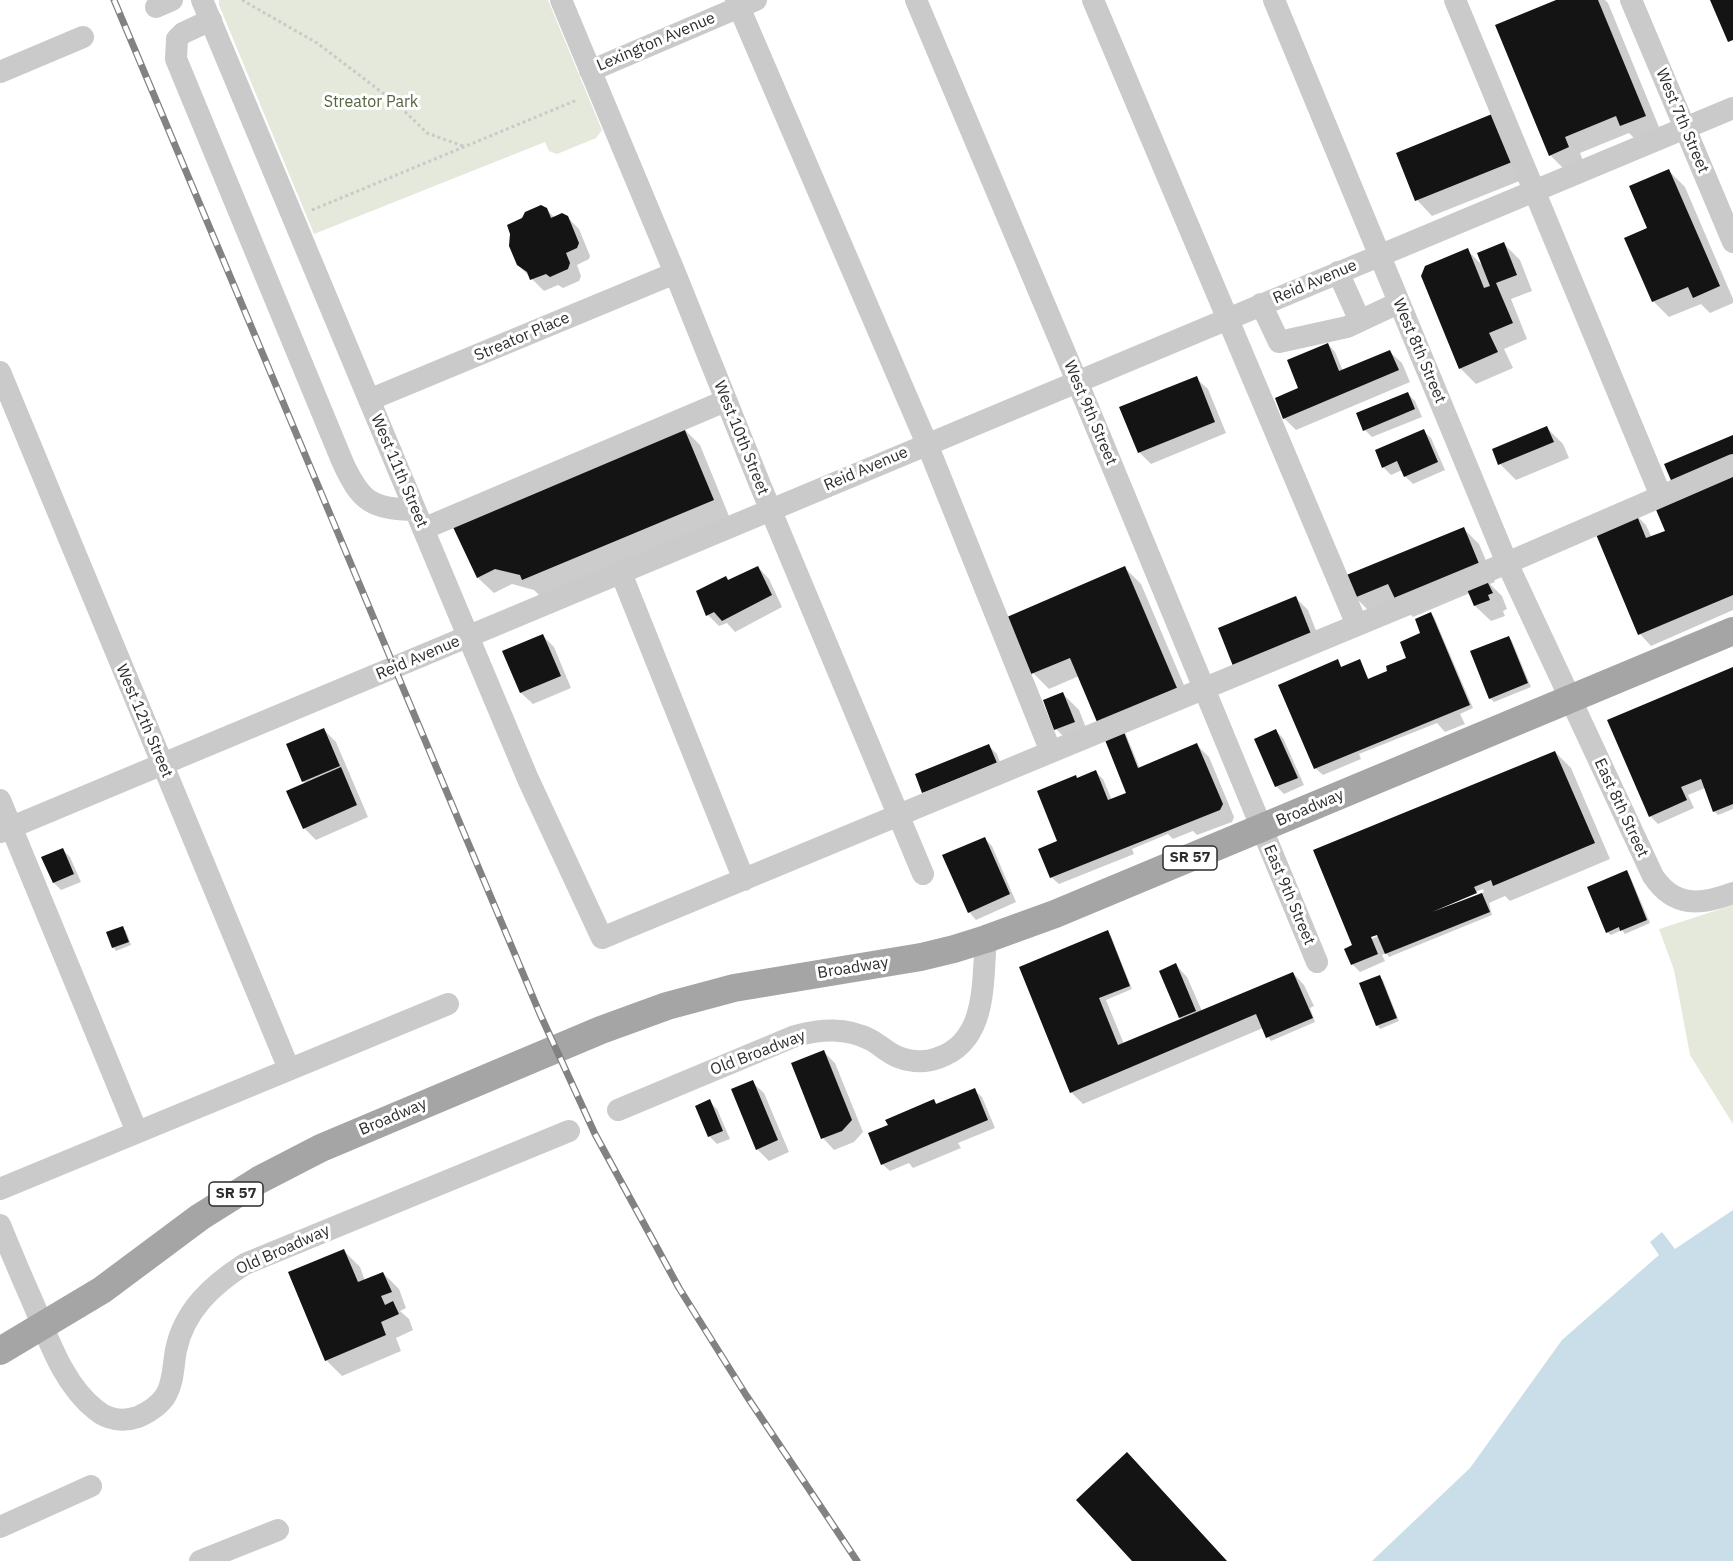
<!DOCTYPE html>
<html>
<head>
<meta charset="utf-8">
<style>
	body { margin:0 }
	canvas { display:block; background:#fff }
</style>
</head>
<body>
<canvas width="1733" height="1561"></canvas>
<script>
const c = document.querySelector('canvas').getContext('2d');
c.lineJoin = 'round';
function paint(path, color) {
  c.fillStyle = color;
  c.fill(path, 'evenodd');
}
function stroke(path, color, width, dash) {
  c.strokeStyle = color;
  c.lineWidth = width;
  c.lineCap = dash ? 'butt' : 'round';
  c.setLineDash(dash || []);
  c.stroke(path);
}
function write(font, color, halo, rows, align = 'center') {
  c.font = font + ' "IBM Plex Sans",sans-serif';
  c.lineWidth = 6;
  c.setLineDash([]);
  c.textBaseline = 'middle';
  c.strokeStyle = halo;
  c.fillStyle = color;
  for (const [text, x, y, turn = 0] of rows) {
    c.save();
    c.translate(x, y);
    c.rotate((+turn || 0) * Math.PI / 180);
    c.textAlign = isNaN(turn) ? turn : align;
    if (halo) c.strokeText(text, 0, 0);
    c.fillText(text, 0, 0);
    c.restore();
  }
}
const green = new Path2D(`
	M219,0H548L602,130L596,138L557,154L549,151L545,142L314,234L219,5Z
	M1733,905V1124L1690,1055L1674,970L1659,929Z`);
const water = new Path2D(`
	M1733,1210V1561H1372L1470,1468L1562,1340L1659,1255L1650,1242L1662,1232L1675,1249Z`);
const shadow = new Path2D(`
	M1560,0H1605L1608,3L1661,132L1637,141L1629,133L1580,153L1584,163L1566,171L1550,155Z
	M1497,114L1532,176L1432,216L1417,200Z
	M1669,171L1685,187L1733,299V303L1710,313L1701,304L1669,317L1653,301L1649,229Z
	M546,209L555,218L567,217L579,229L590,256L589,259L577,265L581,276L579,281L563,288L558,285L544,291L518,265Z
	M1504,244L1520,260L1532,291L1511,299L1527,339L1504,349L1513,368L1476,384L1460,368L1467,250L1485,268Z
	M1328,344L1335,352L1343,371L1390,352L1402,363L1410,382L1296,430L1284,418Z
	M1196,378L1208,389L1226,433L1151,464L1139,452Z
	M1408,394L1415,401L1422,417L1372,437L1365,430Z
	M1547,428L1563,444L1569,458L1516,480L1500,464L1494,450Z
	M684,429L700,445L729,516L540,596L534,590L512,584L494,593L478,578L454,525Z
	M1423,431L1431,438L1445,470L1413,484L1405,476L1402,470L1391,475L1383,467Z
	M1733,436V610L1651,646L1640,634L1634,513L1646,525L1652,538L1667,531Z
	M1464,529L1479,544L1495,582L1490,584L1502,596L1507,609L1503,611L1505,616L1491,621L1475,606L1470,593L1413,617L1398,602L1371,613L1355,597Z
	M758,567L769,579L782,607L735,632L727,623L719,626L708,615L729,581Z
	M1125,568L1141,584L1192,704L1125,732L1140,769L1197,745L1209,757L1234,817L1232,822L1197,835L1193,831L1173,839L1168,834L1132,849L1134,854L1059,884L1051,877L1078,779L1095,772L1103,779L1112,800L1128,794L1079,676L1049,689L1033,673Z
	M1296,598L1308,610L1322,646L1246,677Z
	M1431,614L1434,617L1473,708L1460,714L1465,724L1445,732L1437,723L1359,754L1361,759L1323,775L1315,768L1337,661L1342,668L1360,661L1369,680L1389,672L1408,659Z
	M542,635L554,647L571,688L533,704L521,693Z
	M1509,637L1512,641L1531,687L1494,702L1490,698Z
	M1733,668V809L1718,815L1715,812L1705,788L1688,795L1694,808L1658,824L1650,816Z
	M1063,694L1079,710L1090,738L1072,745L1056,729Z
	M324,730L336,742L368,817L316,840L304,828L306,784L303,781Z
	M1276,731L1283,738L1304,785L1284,794L1277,787L1256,740Z
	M989,746L997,754L1003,771L931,800L924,792Z
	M1555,752L1571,768L1610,859L1510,901L1505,896L1489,903L1492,915L1389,957L1386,953L1382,955L1385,961L1360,972L1352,964L1355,946ZM1483,889L1484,892L1371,939L1369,937Z
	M984,838L992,846L1016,902L976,920L969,912Z
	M63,850L70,857L81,882L61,890L54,883Z
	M1627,872L1630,876L1650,923L1625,934L1622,930L1611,935L1607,932Z
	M123,928L126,931L131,945L116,951L113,947Z
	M1107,932L1111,936L1132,989L1106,1000L1124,1044L1181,1020L1161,972L1176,965L1187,977L1202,1011L1293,973L1304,985L1314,1006L1310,1008L1315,1022L1271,1041L1263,1028L1083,1104L1071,1092Z
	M1379,977L1383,980L1399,1021L1380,1029L1377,1025Z
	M824,1052L835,1063L863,1132L854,1142L834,1150L823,1138Z
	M752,1082L764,1093L789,1152L769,1161L757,1149Z
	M974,1090L982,1097L995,1128L958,1143L961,1148L913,1168L909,1163L890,1171L882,1164L890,1126L934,1101L938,1105Z
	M709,1101L717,1109L730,1139L717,1144L709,1136Z
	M344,1251L360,1267L365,1281L383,1273L399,1289L406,1308L400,1311L409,1319L413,1330L396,1338L401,1351L342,1376L326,1360Z`);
const building = new Path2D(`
	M1556,0H1598L1646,116L1620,126L1616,116L1565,137L1569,147L1549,156L1495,25Z
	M1710,0H1733V40L1728,42Z
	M1497,112L1517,160L1415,201L1396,153Z
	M1669,169L1720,286L1693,298L1688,287L1652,302L1624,238L1647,228L1629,186Z
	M541,205L547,208L551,218L562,213L568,216L579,243L577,248L566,253L570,263L568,269L550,277L546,274L530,280L527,272L517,265L509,246L510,234L507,225L522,218L525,212Z
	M1504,242L1517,275L1496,283L1513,323L1489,333L1498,352L1459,369L1421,276L1425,266L1468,248L1484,288L1490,286L1477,253Z
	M1328,343L1339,371L1390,350L1399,370L1283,419L1275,398L1298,388L1287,360Z
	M1197,376L1215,422L1138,453L1119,407Z
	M1408,392L1415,409L1363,431L1356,413Z
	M1547,426L1554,442L1498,465L1492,449Z
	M684,428L714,500L522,580L520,575L495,569L477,578L452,525Z
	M1424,429L1438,462L1404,477L1397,461L1382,468L1375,450Z
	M1733,435V459L1673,485L1664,464Z
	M1733,472V595L1638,635L1595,532L1635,511L1646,538L1665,531L1654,505Z
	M1464,527L1480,566L1396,601L1388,584L1354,598L1344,576Z
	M758,566L772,595L722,621L714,612L706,616L696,591L726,576L728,580Z
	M1125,566L1177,688L1097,722L1070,658L1031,674L1007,617Z
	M1486,579L1493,593L1488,595L1490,600L1474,606L1466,587Z
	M1296,596L1311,634L1233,666L1218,628Z
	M1431,612L1470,705L1314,769L1278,685L1338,659L1341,667L1360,659L1368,679L1387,671L1386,666L1406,658L1400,642L1420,633L1415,619Z
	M543,634L561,676L520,693L502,651Z
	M1509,636L1528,683L1489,699L1470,651Z
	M1733,667V804L1713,812L1701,779L1681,787L1687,800L1649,817L1607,720Z
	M1063,692L1075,722L1054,730L1043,700Z
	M1122,727L1138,768L1197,743L1223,804L1220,810L1050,878L1038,849L1057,841L1037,791L1076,775L1077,778L1096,770L1108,800L1126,793L1103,735Z
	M324,728L340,766L302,782L286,744Z
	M1276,729L1298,778L1275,787L1254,739Z
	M989,744L997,763L922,793L915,774Z
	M1555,751L1595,843L1493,886L1491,880L1474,887L1477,893L1432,912L1482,893L1490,912L1385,954L1377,935L1371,937L1378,954L1351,965L1344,949L1352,945L1313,850Z
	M341,767L357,805L303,829L286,791Z
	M985,837L1010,894L968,913L942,855Z
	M63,848L74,874L53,883L41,857Z
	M1627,870L1647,920L1620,931L1619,927L1606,933L1587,887Z
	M123,926L129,942L112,948L106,932Z
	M1108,930L1130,986L1099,998L1118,1045L1293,972L1313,1018L1266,1038L1256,1014L1070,1093L1019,967Z
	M1176,963L1196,1011L1179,1018L1159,971Z
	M1380,975L1397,1018L1376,1026L1359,983Z
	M824,1050L852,1120L842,1131L821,1139L791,1063Z
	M753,1080L778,1140L756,1150L731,1089Z
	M975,1088L988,1120L881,1165L868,1133L888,1125L885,1120L934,1099L936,1104Z
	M710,1099L723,1131L708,1137L695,1106Z
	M344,1249L358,1282L383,1272L392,1292L381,1296L385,1305L393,1301L399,1314L381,1322L386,1335L325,1361L288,1272Z
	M1127,1452L1227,1561H1132L1076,1500Z`);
const path = new Path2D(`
	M242,0L317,43L396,103L427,133L463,146
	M312,210L577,100`);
const minor = new Path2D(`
	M202,0L478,660L528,779L602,938L1507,563L1733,465
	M561,0L675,273L761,487L923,874
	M736,0L927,444L1051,752
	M916,0L1087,405L1317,962
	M1093,0L1357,625
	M1274,0L1507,563L1653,876C1674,908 1701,905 1733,893
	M1455,0L1661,496
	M1631,0L1733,242
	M156,7L172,0
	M211,20L183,33L177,39L176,59L343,463C361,502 372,509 415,510
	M590,71L756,0
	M0,72L83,37
	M1338,272L1360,321
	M1261,304L1279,342L1347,327L1398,303
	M0,372L289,1069
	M369,400L675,273
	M423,529L725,401
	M621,573L744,880
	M0,800L137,1132
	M0,832L1733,108
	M618,1110L795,1036C821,1029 846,1027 871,1040C880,1045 888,1053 898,1057C911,1062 925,1063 938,1058C988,1041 982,982 986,939
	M0,1189L448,1004
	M0,1225C11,1252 22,1278 34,1305C49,1341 64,1385 96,1410C108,1420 123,1422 138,1417C149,1412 160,1405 166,1395C174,1381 173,1365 176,1350C184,1311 212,1285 245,1264L569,1131
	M0,1527L91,1486
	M200,1561L278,1530`);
const major = new Path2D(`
	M0,1351L102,1290L200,1217L259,1180L321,1148L601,1030L667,1006L734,988L921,957L954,949L986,939L1055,914L1733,631`);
const rail = new Path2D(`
	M114,0L540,1014L595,1134L679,1288L746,1395L857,1561`);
const shields = [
	[1190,858,54],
	[236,1194,54]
];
const shieldNames = [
	["SR 57",1190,858],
	["SR 57",236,1194]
];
const streetNames = [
	["Lexington Avenue",656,42,-23],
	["West 7th Street",1682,121,67],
	["Reid Avenue",1315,282,-23],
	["Streator Place",522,337,-23],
	["West 8th Street",1419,351,67],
	["West 9th Street",1090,413,67],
	["West 10th Street",741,438,68],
	["Reid Avenue",866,469,-23],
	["West 11th Street",399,471,67],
	["Reid Avenue",418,658,-23],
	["West 12th Street",144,721,67],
	["Broadway",1310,808,-23],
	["East 8th Street",1621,808,65],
	["East 9th Street",1289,895,67],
	["Broadway",853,968,-9],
	["Old Broadway",758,1053,-21],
	["Broadway",393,1117,-23],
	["Old Broadway",283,1250,-24]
];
const parkNames = [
	["Streator Park",371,102]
];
paint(green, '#e4e9dc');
paint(water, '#c9dee8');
paint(shadow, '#0003');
paint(building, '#141414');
stroke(path, '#cacaca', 3, [3, 3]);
stroke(minor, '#cacaca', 22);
stroke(major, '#a5a5a5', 28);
stroke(rail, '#828282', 7);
stroke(rail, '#fff', 4.5, [14]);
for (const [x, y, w] of shields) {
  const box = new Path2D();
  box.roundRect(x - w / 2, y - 12, w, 24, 4.5);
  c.fillStyle = '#fff';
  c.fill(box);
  stroke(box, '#2d2d2d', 1.5);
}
write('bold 15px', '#2d2d2d', null, shieldNames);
write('16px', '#2d2d2d', '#fff', streetNames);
write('16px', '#53643f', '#fff', parkNames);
</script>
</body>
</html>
